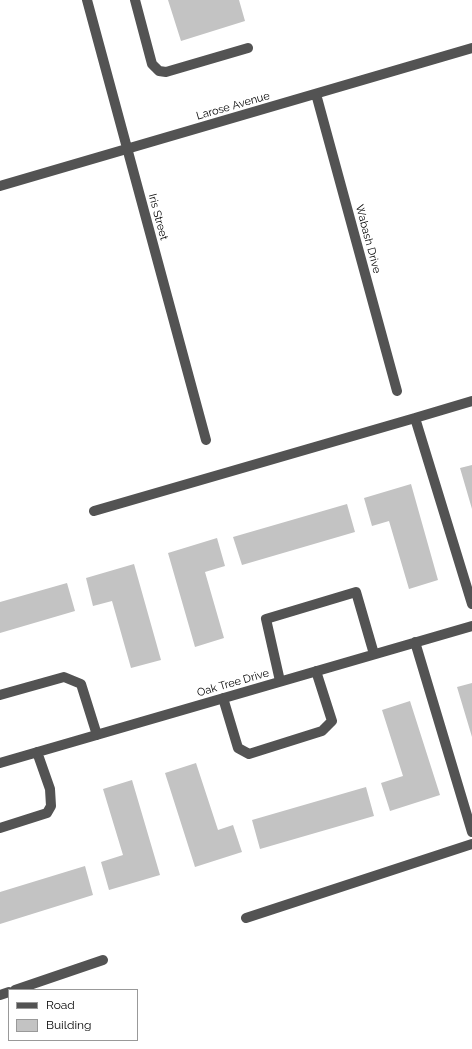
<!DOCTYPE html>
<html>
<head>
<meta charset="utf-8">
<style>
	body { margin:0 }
	#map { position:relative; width:472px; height:1049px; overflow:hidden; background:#fff; font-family:Raleway,sans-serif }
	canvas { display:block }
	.legend { position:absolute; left:8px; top:989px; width:130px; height:52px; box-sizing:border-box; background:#fff; border:1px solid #999; margin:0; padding:5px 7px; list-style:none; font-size:12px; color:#000 }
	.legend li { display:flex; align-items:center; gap:8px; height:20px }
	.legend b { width:20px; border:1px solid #999 }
</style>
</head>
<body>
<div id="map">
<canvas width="472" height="1049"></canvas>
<ul class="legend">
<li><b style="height:5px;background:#535353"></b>Road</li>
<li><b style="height:11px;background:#c3c3c3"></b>Building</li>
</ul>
</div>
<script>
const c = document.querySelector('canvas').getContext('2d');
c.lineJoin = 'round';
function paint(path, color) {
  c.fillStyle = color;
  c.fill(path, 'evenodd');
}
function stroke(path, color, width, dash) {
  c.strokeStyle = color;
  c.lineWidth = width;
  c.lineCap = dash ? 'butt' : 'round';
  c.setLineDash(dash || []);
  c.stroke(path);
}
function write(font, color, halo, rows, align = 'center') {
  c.font = font + ' Raleway,sans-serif';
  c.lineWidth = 4;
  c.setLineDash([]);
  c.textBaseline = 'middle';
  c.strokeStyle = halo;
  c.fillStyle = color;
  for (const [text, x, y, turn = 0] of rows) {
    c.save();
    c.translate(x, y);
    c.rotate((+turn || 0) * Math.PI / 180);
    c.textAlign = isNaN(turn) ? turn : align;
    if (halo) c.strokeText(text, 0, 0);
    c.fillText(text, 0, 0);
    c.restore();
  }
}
const building = new Path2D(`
	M168,0H239L245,21L181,41Z
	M472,465V509L460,468Z
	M411,484L438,580L409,589L389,521L372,526L364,498Z
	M347,504L355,532L242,565L233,537Z
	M217,538L225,566L205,572L224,638L195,647L168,553Z
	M134,564L161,660L131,668L112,601L93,606L86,578Z
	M67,583L75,611L0,633V602Z
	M472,683V737L457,687Z
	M410,701L440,795L390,811L381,783L403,776L382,710Z
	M196,763L218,830L233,825L242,852L195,867L165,773Z
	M132,780L160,875L109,890L101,862L123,855L103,789Z
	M366,787L374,816L260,849L252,820Z
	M85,866L93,895L0,924V892Z`);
const minor = new Path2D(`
	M87,0L206,440
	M135,0L152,64L159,71L166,72L248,48
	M316,94L397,391
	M0,186L472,48
	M472,401L415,418L472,604
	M94,511L415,418
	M415,642L472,832
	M280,681L266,619L356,592L374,654
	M0,695L64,677L81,684L97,735
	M223,698L238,748L249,754L322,731L332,721L316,671
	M0,763L472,626
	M0,828L47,813L51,806L50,789L37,752
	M246,918L472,844
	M15,990L103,960
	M0,995L9,992`);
const streetNames = [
	["Larose Avenue",233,106,-16],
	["Iris Street",158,217,75],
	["Wabash Drive",368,239,75],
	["Oak Tree Drive",233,683,-16]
];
paint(building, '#c3c3c3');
stroke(minor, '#535353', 10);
write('11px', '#000', '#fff', streetNames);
</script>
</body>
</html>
